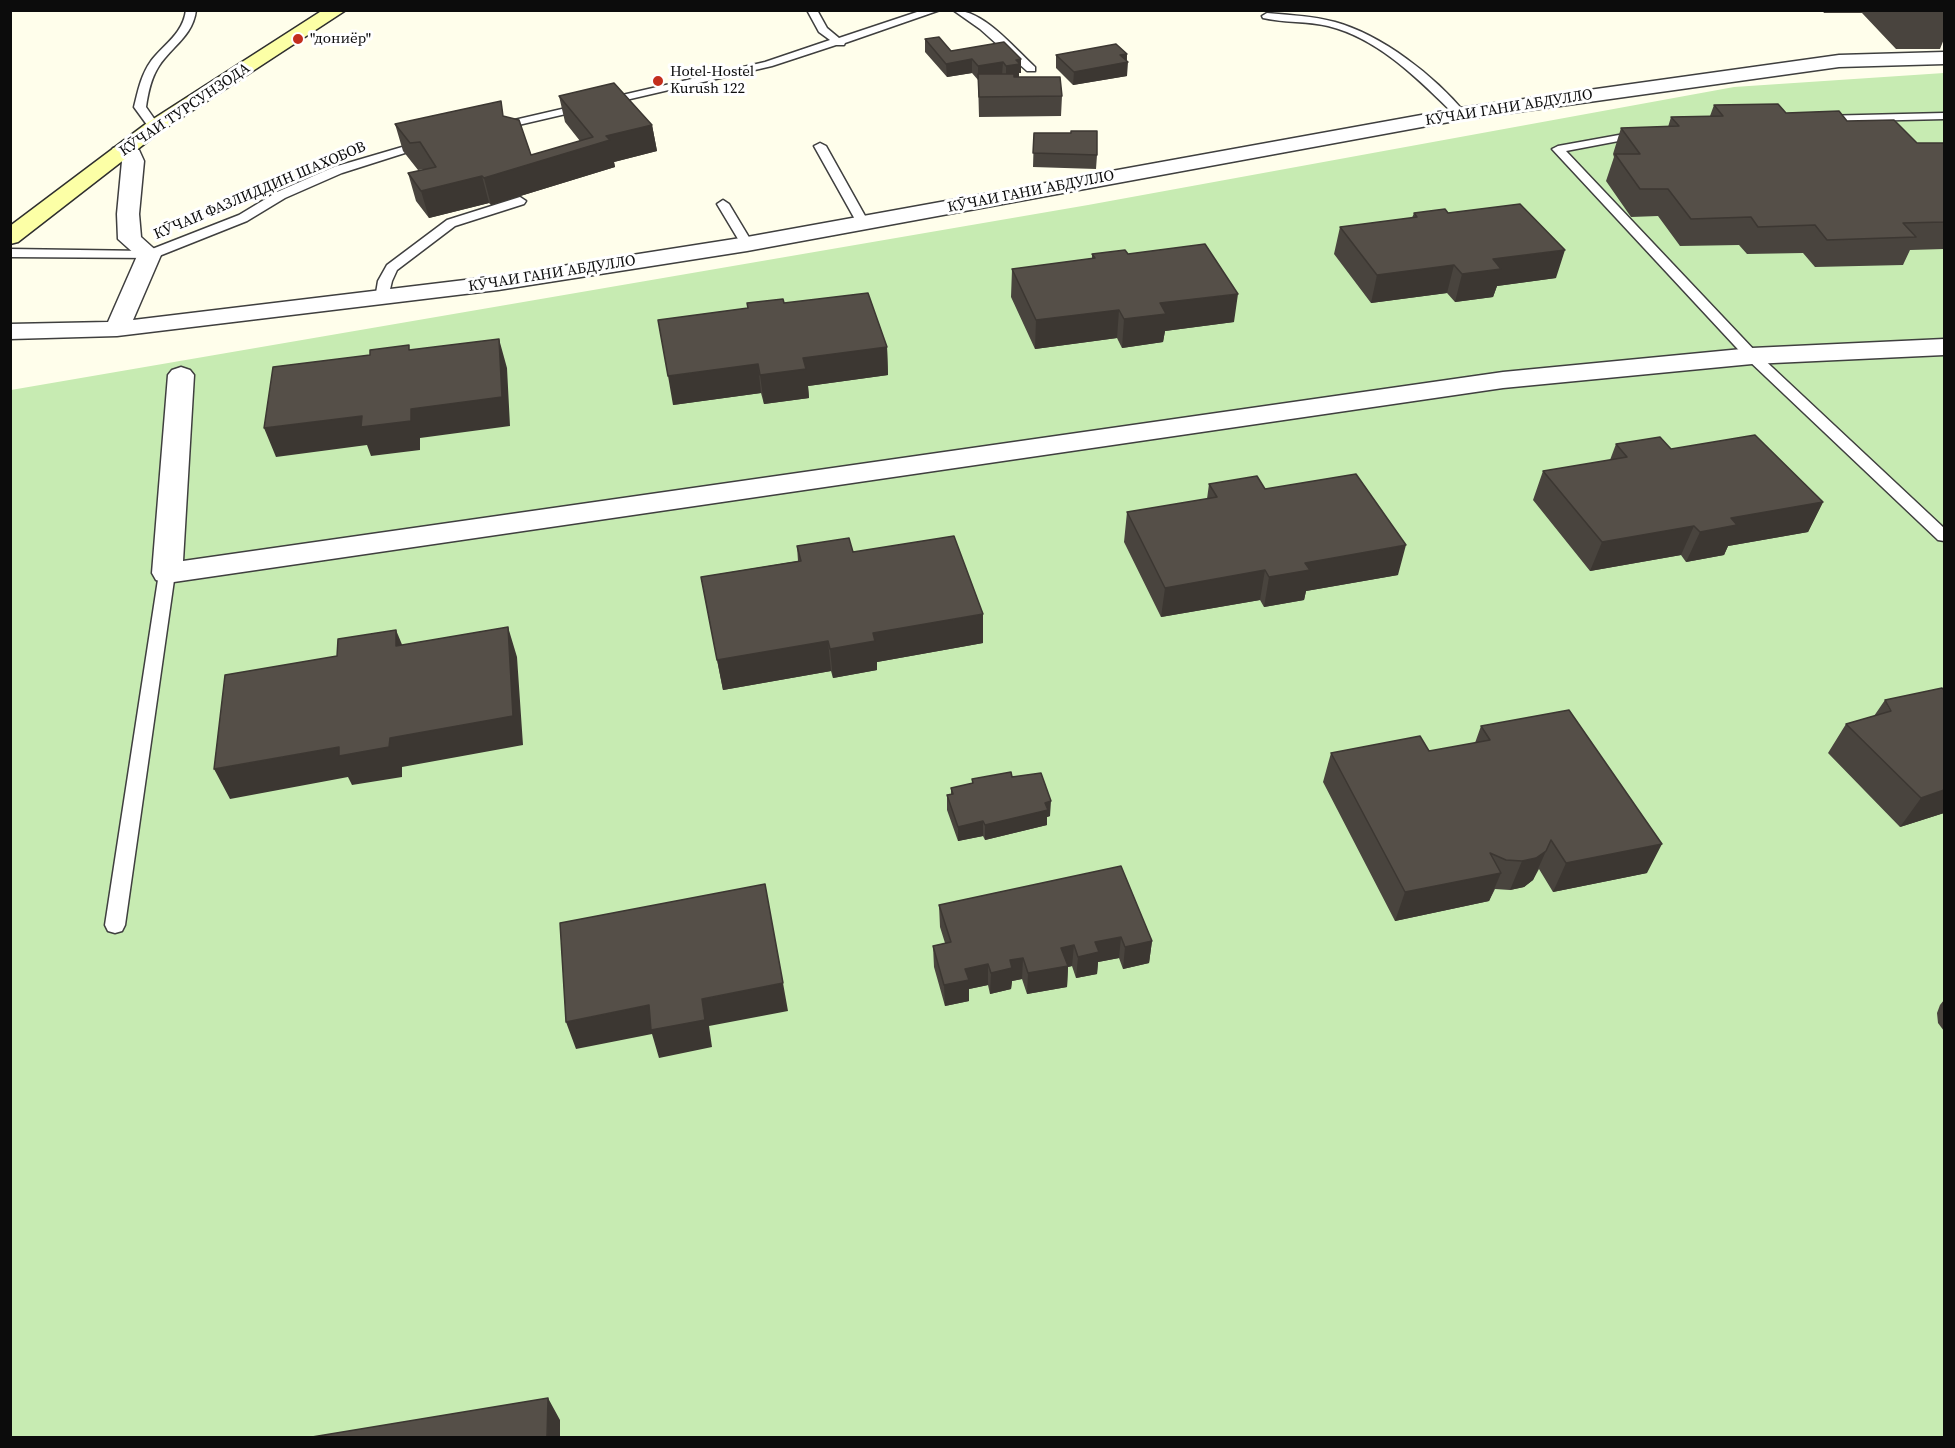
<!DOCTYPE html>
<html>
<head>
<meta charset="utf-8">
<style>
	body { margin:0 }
	#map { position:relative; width:1955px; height:1448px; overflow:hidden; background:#fffeeb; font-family:"Source Serif 4",serif }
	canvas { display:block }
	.frame { position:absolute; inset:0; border:12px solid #0c0c0c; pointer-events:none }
</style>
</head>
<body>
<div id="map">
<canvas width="1955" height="1448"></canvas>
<div class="frame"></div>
</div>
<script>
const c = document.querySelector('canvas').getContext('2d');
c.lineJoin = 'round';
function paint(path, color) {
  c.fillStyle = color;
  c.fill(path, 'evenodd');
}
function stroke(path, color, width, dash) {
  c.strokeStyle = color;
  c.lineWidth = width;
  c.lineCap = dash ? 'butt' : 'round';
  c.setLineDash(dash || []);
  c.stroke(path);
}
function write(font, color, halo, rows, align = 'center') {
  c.font = font + ' "Source Serif 4",serif';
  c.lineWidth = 6;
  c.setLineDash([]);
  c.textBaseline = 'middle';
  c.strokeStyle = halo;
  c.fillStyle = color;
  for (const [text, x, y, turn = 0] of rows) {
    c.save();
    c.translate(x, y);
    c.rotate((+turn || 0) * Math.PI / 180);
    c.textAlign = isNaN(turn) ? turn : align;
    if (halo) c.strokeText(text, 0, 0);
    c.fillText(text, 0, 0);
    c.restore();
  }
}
const green = new Path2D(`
	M1944,73V1437L11,1438V390L1088,205L1734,87Z`);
const service = new Path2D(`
	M186,10H196C193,36 172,46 159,66C151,78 148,93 146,107L160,127L158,129H150L134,107C138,91 141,75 151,61C164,44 183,34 186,10Z
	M807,10H817L827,28L839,38L923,10H940L845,43L844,45H836L772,66L497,130L491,127L497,124L765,62L830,40L819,32Z
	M953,10C984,10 1013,47 1035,67V71H1027L980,29Z
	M1267,13C1290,15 1313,16 1335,22C1382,35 1435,76 1466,114L1460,117L1456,116C1419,80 1380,39 1328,26C1307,21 1285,23 1263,18L1262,16Z
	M1944,113V119L1820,122L1814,119L1820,116Z
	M1641,131L1645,132V136L1566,151L1757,353L1944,528V541L1938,540L1747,359L1552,149L1558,146Z
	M426,140L430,141V145L342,173L285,198L247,221L154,258L10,257V249L147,251L239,215L277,192L334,167Z
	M820,143L826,146L869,223L867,226H859L857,223L814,146Z
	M520,197L526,201L524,204L455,226L397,270L392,281L387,302H377L375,299L378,281L387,265L447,220Z
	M723,200L729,204L753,244L751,247L747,248L741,244L717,204Z
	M167,568L173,569L175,573L125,925L122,931L115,933L108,931L105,925L159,573L161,569Z`);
const minor = new Path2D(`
	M1944,52V64L1839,67L1460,120L747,251L498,290L117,336L10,339V324L108,322L137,256L118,239L117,214L122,161L113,158L110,153L113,148L121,147L139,150L144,161L139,214L141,237L161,255L133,320L498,276L747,237L1460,108L1839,55Z
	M1944,339V355L1752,364L1503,388L167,583L156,580L152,573L168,375L172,370L181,367L190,370L194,375L183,561L1503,372L1752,348Z`);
const secondary = new Path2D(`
	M323,10H346L161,131L18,242L10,244V226L147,123Z`);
const wall = new Path2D(`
	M1822,10H1944V39L1940,49H1896L1862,13H1824Z
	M925,39L951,51L1004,42L1021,73H1019V77L1062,96L1061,116L979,117L978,80L972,73L947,77L925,52Z
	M1127,54V76L1073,85L1056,68V55Z
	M559,96L652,125L657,151L614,162L615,167L491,205L489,203L429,218L416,201L408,173L427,169L418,170L403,151L395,124L505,116L531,155L580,141L565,122Z
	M1714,105L1786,113L1847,121L1917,143L1944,144V249L1910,250L1903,265L1815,267L1803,253L1747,254L1739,245L1680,246L1658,216L1631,217L1606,181L1614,157L1613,154L1621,128L1668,127L1671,117L1710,116Z
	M1034,133L1097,155L1096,169L1033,167Z
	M1414,213H1448L1556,278L1497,286L1493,297L1455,302L1447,293L1371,303L1334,254L1340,227L1412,218Z
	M1092,254H1128L1234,322L1165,331L1163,342L1122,348L1117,338L1035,349L1011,297L1012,269L1092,259Z
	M747,303H784L887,347L888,375L808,386L809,398L764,404L761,393L673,405L748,309Z
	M1616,444L1671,449L1823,502L1808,532L1728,546L1724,555L1686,562L1681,555L1590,571L1533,500L1543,471L1610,460Z
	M1209,484L1265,489L1398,575L1306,591L1304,600L1264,607L1260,600L1161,617L1124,542L1127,512L1207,499Z
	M797,546L853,552L983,643L877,662V670L833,678L831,671L723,690L701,577L798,561Z
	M1885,700L1944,813L1900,827L1828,753L1846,724L1874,716Z
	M1481,726L1647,873L1553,892L1539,869L1533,880L1524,887L1510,890L1495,889L1489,901L1395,921L1323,782L1331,753L1429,751L1475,743Z
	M1012,777L1050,816L1047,817V825L985,840L983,836L958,841L947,810V795L951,794V788L972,784V779Z
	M939,905L1152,941L1149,963L1123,969L1119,958L1098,962L1097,974L1076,978L1072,966L1068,967L1067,987L1027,994L1022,979L1012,981L1011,989L990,994L988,985L969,989V1001L945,1006L934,967L933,946L945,943L940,927Z
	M1944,1000V1031L1938,1023L1937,1013L1940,1005Z`);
const shadedWall = new Path2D(`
	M1127,54L1126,63L1128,62L1127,76L1073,85L1074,72L1120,55Z
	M972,59V73L947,77L946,64Z
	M1021,59V73H1019V77L1006,79V66L1016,60Z
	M1003,62L1002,75L978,80V66Z
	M652,125L657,151L614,162L615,167L491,205L484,178L606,136Z
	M482,176L489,203L429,218L421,191Z
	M1565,250L1556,278L1497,286L1493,297L1455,302L1462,274L1493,259Z
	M1454,265L1447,293L1371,303L1377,275Z
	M1238,294L1234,322L1165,331L1163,342L1122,348L1124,319L1160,303Z
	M1119,310L1117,338L1035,349L1036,320Z
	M499,339L507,368L510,426L420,438V450L371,456L367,445L276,457L264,428L411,409Z
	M887,347L888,375L808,386L809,398L764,404L760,375L803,358Z
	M758,364L761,393L673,405L668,376Z
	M1823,502L1808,532L1728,546L1724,555L1686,562L1700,532L1731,518Z
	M1694,526L1681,555L1590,571L1602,542Z
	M1406,545L1398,575L1306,591L1304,600L1264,607L1269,577L1305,563Z
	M1265,570L1260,600L1161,617L1165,588Z
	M983,614V643L877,662V670L833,678L830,649L873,633Z
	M508,627L517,657L523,745L402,767V777L352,785L348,777L230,799L214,769L390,738Z
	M396,630L408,659L396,646Z
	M828,641L831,671L723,690L717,660Z
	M1944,790V813L1900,827L1921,798Z
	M1051,801L1050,816L1047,817V825L985,840V825L1045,803Z
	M983,821V836L958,841V827Z
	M1551,840L1533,880L1524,887L1510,890L1522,861Z
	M1662,844L1647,873L1553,892L1566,863Z
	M1501,873L1489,901L1395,921L1405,892Z
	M1121,937L1119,958L1098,962L1097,974L1076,978L1078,957L1095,942Z
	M1152,941L1149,963L1123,969L1125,947Z
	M1074,945L1072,966L1068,967L1067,987L1027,994L1028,973L1061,948Z
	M1023,958L1022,979L1012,981L1011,989L990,994L991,973L1010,960Z
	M988,964V985L969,989V1001L945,1006L944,985L965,969Z
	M783,983L788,1011L709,1026L712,1047L659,1058L652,1034L576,1049L566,1022L649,1005L702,999Z
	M548,1398L560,1420V1437H547Z`);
const building = new Path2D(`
	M939,37L951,51L1004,42L1021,59L1016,60L1020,64L1006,66L1003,62L978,66L972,59L946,64L925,39Z
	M1116,44L1127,54L1120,55L1128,62L1074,72L1056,55Z
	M978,74H1014V77H1060L1062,96L979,97Z
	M614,83L652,125L606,136L610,140L484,178L482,176L421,191L408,173L436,167L420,142L410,143L395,124L501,101L503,116L519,120L531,155L593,137L559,96Z
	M1778,104L1786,113L1839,111L1847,121L1894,120L1917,143H1943L1944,144V222L1903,223L1916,237L1827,240L1815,225L1758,227L1751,217L1691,219L1668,189H1640L1615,154H1640L1621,128L1679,126L1671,117L1723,116L1714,105Z
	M1071,131H1097V155L1033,153L1034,133H1071Z
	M1520,204L1565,250L1493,259L1501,269L1462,274L1454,265L1377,275L1340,227L1417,217L1414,213L1445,209L1448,213Z
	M1205,244L1238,294L1160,303L1166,314L1124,319L1119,310L1036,320L1012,269L1095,258L1092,254L1125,250L1128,254Z
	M868,293L887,347L803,358L806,369L760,375L758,364L668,376L658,320L748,308L747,303L783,299L784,303Z
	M499,339L502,397L411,409V421L361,427L362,416L264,428L273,367L370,355V350L409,345V350Z
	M1755,435L1823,502L1731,518L1737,525L1700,532L1694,526L1602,542L1543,471L1627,457L1616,444L1660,437L1671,449Z
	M1356,474L1406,545L1305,563L1310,570L1269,577L1265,570L1165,588L1127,512L1217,497L1209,484L1257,476L1265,489Z
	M954,536L983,614L873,633L875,641L830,649L828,641L717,660L701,577L801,561L797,546L849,538L853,552Z
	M508,627L513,716L390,738L389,747L339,756V747L214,769L225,675L337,656L338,639L396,630V646Z
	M1942,688L1944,690V790L1921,798L1846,724L1891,711L1885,700Z
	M1569,710L1662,844L1566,863L1551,840L1546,851L1536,858L1522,861L1506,860L1490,853L1501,873L1405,892L1331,753L1420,736L1429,751L1490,740L1481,726Z
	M1011,772L1012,777L1041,773L1051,801L1045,803L1048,810L985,825L983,821L958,827L947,795L953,794L951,788L973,783L972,779Z
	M1121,866L1152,941L1125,947L1121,937L1095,942L1099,952L1078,957L1074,945L1061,948L1068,966L1028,973L1023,958L1010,960L1012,968L991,973L988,964L965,969L969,980L944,985L933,946L951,942L939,905Z
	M765,884L783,983L702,999L705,1020L651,1030L649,1005L566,1022L560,923Z
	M548,1398L547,1437H312Z`);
const markers = [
	[298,39,6,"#c32e1d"],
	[658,81,6,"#c32e1d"]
];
const farPoinames = [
	["\"дониёр\"",310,39],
	["Hotel-Hostel",670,72],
	["Kurush 122",670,89]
];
const farStreetnames = [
	["КӮЧАИ ГАНИ АБДУЛЛО",1509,108,-9],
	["КӮЧАИ ТУРСУНЗОДА",185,110,-34],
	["КӮЧАИ ФАЗЛИДДИН ШАХОБОВ",260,191,-23],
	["КӮЧАИ ГАНИ АБДУЛЛО",1031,192,-11],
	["КӮЧАИ ГАНИ АБДУЛЛО",552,274,-9]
];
paint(green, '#c7ebb2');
stroke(service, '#3f3f3f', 3);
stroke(minor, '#3f3f3f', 3);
stroke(secondary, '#2e2e2e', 3);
paint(service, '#fff');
paint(minor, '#fff');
paint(secondary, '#fcffa6');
paint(wall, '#49443e');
paint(shadedWall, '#3c3732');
paint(building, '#554f48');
stroke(building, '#3c3732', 1.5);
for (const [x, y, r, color] of markers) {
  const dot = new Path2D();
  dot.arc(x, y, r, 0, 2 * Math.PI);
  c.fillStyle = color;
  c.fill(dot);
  stroke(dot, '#fff', 2);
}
write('15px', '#0c0c0c', '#fff', farPoinames, 'left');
write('15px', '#0c0c0c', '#fff', farStreetnames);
</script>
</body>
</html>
